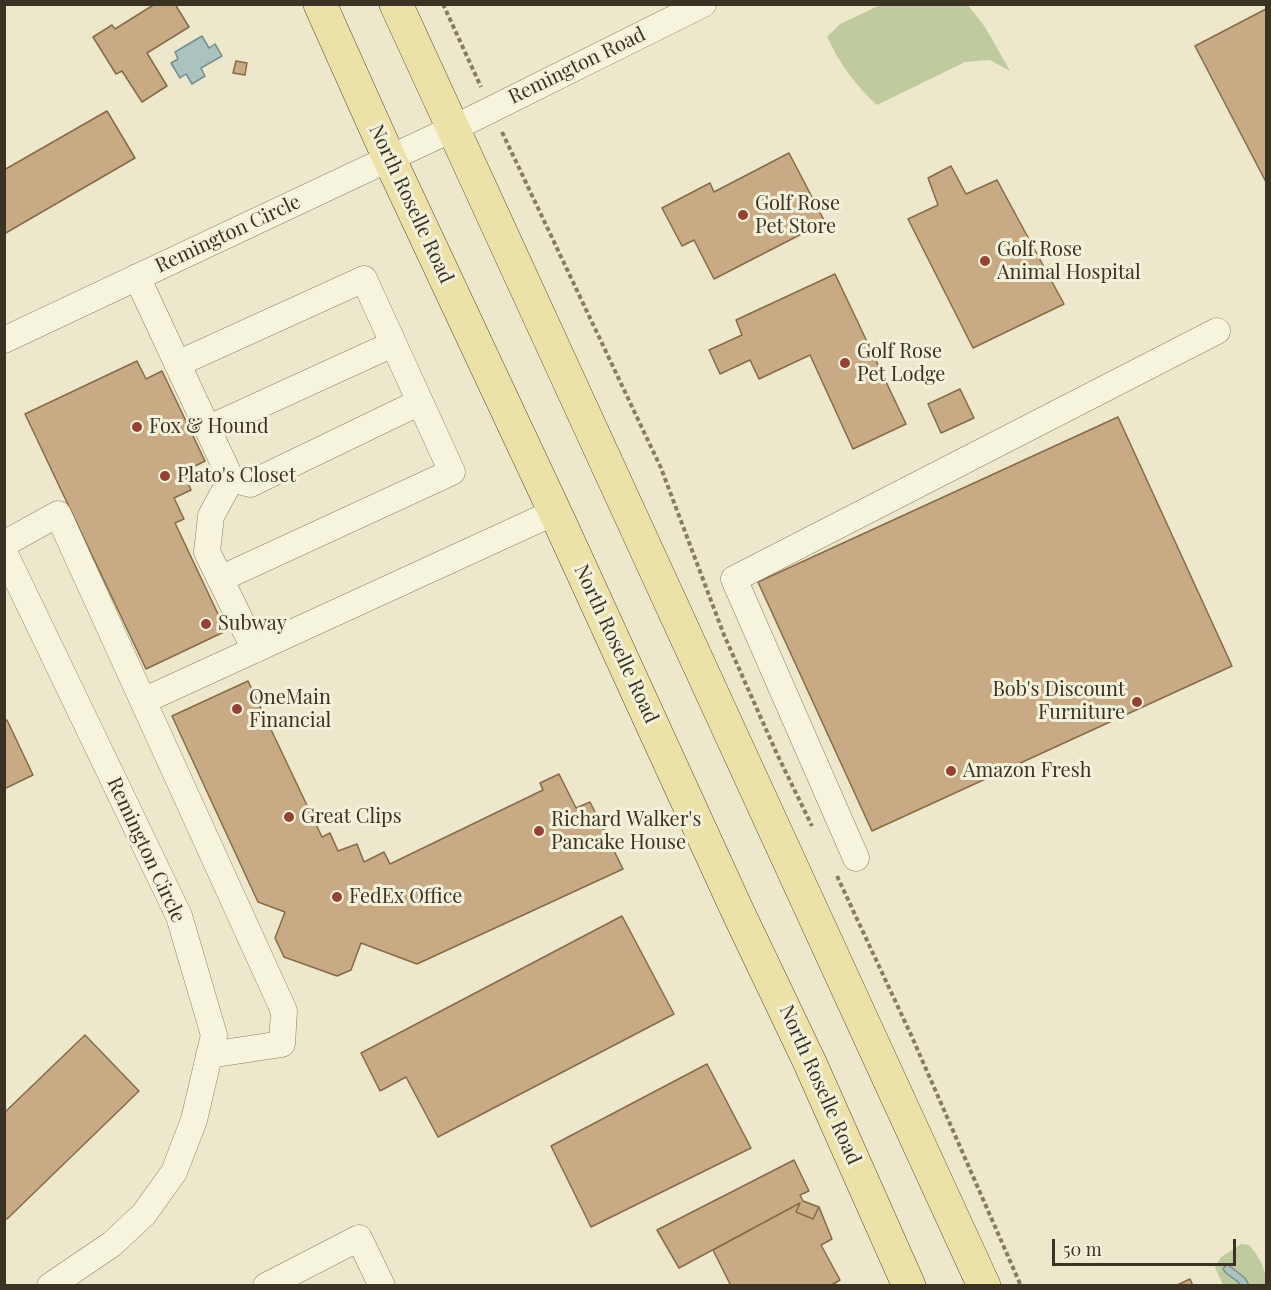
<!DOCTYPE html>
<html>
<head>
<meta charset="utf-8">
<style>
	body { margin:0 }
	#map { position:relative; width:1271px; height:1290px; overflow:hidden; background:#ede8cb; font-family:"Playfair Display",serif }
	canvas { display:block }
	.frame { position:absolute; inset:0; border:6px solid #3a3222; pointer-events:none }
	.scale { position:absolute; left:1052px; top:1239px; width:184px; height:27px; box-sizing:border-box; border:3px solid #3a3222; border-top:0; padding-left:8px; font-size:18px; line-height:21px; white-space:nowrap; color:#3a3222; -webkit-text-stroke:4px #f4f1da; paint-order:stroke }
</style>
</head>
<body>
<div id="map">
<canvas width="1271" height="1290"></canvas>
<div class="frame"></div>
<div class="scale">50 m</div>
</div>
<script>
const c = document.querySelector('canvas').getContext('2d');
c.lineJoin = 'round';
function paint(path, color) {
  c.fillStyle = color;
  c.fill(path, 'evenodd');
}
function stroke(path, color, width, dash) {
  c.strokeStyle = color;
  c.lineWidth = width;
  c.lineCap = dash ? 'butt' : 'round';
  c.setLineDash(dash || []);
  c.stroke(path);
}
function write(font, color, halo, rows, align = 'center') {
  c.font = font + ' "Playfair Display",serif';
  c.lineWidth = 6;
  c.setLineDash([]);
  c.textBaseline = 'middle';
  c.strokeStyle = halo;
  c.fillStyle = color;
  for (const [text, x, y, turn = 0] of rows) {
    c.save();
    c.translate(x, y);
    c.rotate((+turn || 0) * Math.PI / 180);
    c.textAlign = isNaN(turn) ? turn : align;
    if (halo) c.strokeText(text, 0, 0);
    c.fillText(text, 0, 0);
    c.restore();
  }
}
const green = new Path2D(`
	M880,5H968L985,27L1010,71L990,60L965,62L877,105C855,85 840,64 827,37L840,24Z
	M1241,1244L1249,1245C1260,1258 1266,1268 1266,1285H1223L1215,1267L1221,1257Z`);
const water = new Path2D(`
	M202,36L209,48L215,44L222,56L201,68L205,76L192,84L186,74L180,78L171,63L178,59L175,52Z
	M1227,1264L1245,1278L1249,1285H1240C1237,1278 1228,1278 1223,1269Z`);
const building = new Path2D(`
	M155,4H175L189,27L147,53L167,86L142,102L122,71L116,74L93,37L112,25L115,29Z
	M1266,9V182L1195,46Z
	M236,61L247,63L245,75L233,73Z
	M107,111L135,158L4,234V170Z
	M789,153L825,222L714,279L694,240L682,246L662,208L710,183L714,192Z
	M951,166L966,194L997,180L1064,304L973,348L908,219L938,205L928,178Z
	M835,274L906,424L853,449L810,355L759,379L750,360L720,374L709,350L742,335L736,320Z
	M137,361L146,379L162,371L205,461L183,472L191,490L174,498L184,519L175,523L226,631L146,669L25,414Z
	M960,389L974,418L941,433L928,404Z
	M1118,417L1232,666L872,831L758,582Z
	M248,681L322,837L330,833L338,851L357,844L364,862L384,852L390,864L543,790L540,783L559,774L576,808L590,802L623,869L417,964L361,943L351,970L337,976L284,957L275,938L285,912L258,902L172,716Z
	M7,720L33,775L4,789V721Z
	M622,916L674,1014L438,1137L406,1077L380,1091L361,1053Z
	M85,1035L139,1091L7,1219L4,1217V1113Z
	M707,1064L751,1148L591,1227L551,1146Z
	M794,1160L809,1191L800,1195L803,1201L819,1207L813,1219L796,1212L800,1203L679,1268L657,1230Z
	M800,1203L796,1212L813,1219L819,1207L832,1239L821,1245L840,1280L830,1286H731L713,1250Z
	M1190,1279L1193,1286H1175Z`);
const path = new Path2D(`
	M443,4L481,87
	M502,132L661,468L724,635L777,754L812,826
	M837,876L912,1037L1021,1286`);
const minor = new Path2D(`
	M137,277L231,479L211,516L207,552L255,650
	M4,340L452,129L703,4
	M177,364L364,279L452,472L220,579
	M207,429L393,344
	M231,479L250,484L420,402
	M4,544L58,514L284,1011L282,1044L209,1055
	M4,552L179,916L214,1035L194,1120L174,1172L144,1214L112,1244L50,1286
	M143,701L555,512
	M856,858L734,579L1217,331
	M266,1286L359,1238L382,1286`);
const major = new Path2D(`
	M320,4L389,158L560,523L737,910L810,1063L909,1286
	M396,4L984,1286`);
const markers = [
	[743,215,6,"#944233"],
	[985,261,6,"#944233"],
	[845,363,6,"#944233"],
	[137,427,6,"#944233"],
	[165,476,6,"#944233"],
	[206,624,6,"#944233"],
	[1137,702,6,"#944233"],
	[237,709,6,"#944233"],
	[951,771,6,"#944233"],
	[289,817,6,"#944233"],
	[539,831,6,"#944233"],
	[337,897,6,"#944233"]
];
const streetNames = [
	["Remington Road",577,66,-26],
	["North Roselle Road",411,204,65],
	["Remington Circle",228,234,-25],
	["North Roselle Road",616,644,65],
	["Remington Circle",146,850,65],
	["North Roselle Road",820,1085,66]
];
const poiNames = [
	["Golf Rose",755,204],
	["Pet Store",755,227],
	["Golf Rose",997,250],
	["Animal Hospital",997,273],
	["Golf Rose",857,352],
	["Pet Lodge",857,375],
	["Fox & Hound",149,427],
	["Plato's Closet",177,476],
	["Subway",218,624],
	["Bob's Discount",1125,690,"right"],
	["Furniture",1125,713,"right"],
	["OneMain",249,698],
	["Financial",249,721],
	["Amazon Fresh",963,771],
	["Great Clips",301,817],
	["Richard Walker's",551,820],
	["Pancake House",551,843],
	["FedEx Office",349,897]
];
paint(green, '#bfcb9f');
paint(water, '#abc2bf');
stroke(water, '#72908d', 1.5);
paint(building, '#c8ab84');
stroke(building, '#876a47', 1.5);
stroke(minor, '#897c60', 27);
stroke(major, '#574a33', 34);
stroke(path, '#897c60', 4, [4.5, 3]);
stroke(minor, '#f7f4de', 26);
stroke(major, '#ece2a7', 33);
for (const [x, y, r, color] of markers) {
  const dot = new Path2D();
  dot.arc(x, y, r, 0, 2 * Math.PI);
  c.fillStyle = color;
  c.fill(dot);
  stroke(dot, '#f4f1da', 2);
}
write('20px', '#3a3222', '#f4f1da', streetNames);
write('20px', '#3a3222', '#f4f1da', poiNames, 'left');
</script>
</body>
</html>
